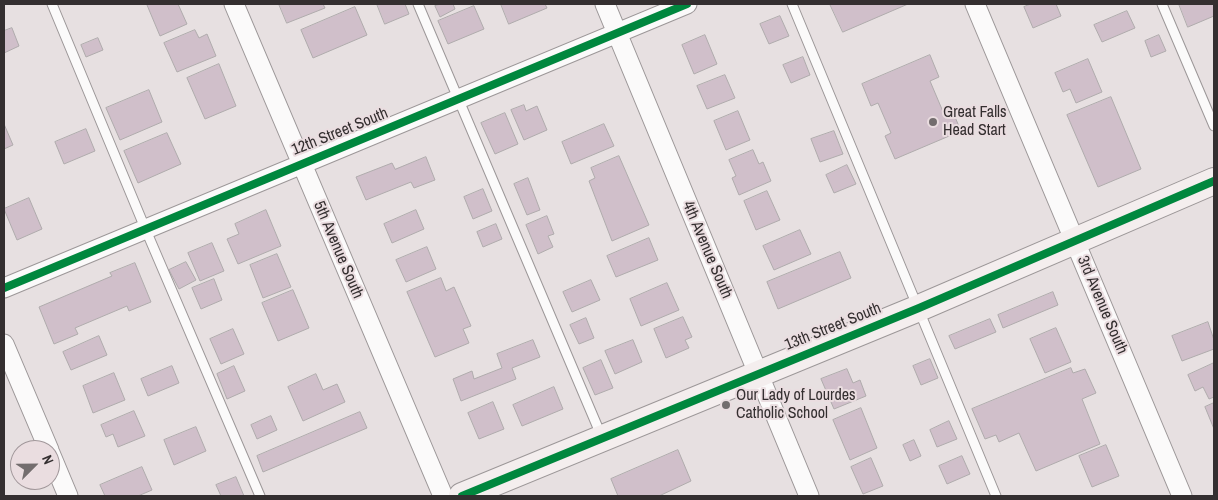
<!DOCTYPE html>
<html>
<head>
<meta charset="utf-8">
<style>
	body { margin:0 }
	#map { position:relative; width:1218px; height:500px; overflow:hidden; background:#e7e0e1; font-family:"Archivo Narrow",sans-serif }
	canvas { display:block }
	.frame { position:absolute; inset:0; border:5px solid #342f30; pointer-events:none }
	.north { position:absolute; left:10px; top:440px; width:50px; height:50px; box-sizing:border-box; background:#eadde0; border:1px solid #a1979a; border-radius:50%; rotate:67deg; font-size:14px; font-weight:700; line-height:20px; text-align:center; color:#342f30 }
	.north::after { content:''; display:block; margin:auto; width:18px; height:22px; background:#736d6e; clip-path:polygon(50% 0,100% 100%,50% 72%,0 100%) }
</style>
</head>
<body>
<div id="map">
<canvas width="1218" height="500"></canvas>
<div class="frame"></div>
<div class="north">N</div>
</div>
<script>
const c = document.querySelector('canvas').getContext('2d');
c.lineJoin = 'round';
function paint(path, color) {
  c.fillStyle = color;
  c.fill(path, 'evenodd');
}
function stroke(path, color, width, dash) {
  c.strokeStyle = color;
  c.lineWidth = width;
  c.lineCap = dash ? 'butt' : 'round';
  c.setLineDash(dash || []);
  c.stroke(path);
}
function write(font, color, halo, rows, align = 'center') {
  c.font = font + ' "Archivo Narrow",sans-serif';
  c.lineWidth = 4;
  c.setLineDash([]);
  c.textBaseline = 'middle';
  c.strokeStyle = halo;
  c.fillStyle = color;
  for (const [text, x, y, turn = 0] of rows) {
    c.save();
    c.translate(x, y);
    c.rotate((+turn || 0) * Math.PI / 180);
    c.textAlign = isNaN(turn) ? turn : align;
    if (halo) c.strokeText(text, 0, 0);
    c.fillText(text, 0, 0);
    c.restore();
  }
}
const building = new Path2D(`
	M151,4H178L187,24L160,36L147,5Z
	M279,4H323L325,8L287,23Z
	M377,4H405L409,14L385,24Z
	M441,4H453L455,9L440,17L435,6Z
	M501,4H545L547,8L509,24Z
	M830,4H908L843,32Z
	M1031,4H1056L1061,16L1033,28L1024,7Z
	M1179,4H1214V16L1188,27Z
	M474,6L484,29L448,44L438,21Z
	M355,7L367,35L313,58L301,30Z
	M1127,11L1135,28L1102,42L1094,25Z
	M780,16L789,36L769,44L760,24Z
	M12,28L19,46L4,53V31Z
	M195,30L199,38L207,34L216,56L177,72L164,43Z
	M705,35L717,64L694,74L682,45Z
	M1159,35L1166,51L1151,57L1145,41Z
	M98,38L103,50L86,57L81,45Z
	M930,55L939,77L930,81L944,114L952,110L961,131L895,159L885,136L891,133L878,103L871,106L862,84Z
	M803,57L810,75L791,83L783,65Z
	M1088,59L1102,92L1076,103L1070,89L1063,92L1055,73Z
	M219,64L236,106L205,119L187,78Z
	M725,75L735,98L707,109L697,86Z
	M149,90L162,122L120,140L106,108Z
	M1111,97L1141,169L1098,187L1067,115Z
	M524,105L526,111L537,106L547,130L524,140L511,110Z
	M738,111L750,140L726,150L714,121Z
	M505,113L518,144L495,154L481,123Z
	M4,124L13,145L4,149Z
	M604,124L614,146L571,164L562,142Z
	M86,129L95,151L64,164L55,142Z
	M834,131L843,154L820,162L811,139Z
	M167,133L181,164L138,183L124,151Z
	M753,150L759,164L763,162L771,181L739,195L732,178L736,176L729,160Z
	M619,156L649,225L612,241L589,181L595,178L591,168Z
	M426,157L435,180L414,188L411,182L366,200L356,177L392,163L395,169Z
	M847,165L856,184L834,193L826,175Z
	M528,178L540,210L527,215L514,184Z
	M483,189L492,211L473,219L464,197Z
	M767,191L780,220L756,230L744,201Z
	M29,198L42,229L17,240L4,209Z
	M266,210L281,246L238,264L227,239L239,234L235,224Z
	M416,210L424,229L392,243L384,224Z
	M547,216L554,234L548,236L553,247L538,254L526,225Z
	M496,224L502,239L483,247L477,232Z
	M800,230L811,254L774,270L763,246Z
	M649,238L658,260L616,277L607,256Z
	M212,243L224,271L200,281L188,253Z
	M427,247L436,269L406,282L396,260Z
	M840,252L851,278L778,309L767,282Z
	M277,254L291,287L263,298L250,265Z
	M186,262L196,280L179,289L169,270Z
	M135,263L151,302L129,311L127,306L75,328L78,334L54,344L39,307L112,276L110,273Z
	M441,278L446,291L454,287L471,326L463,329L469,343L435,357L407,292Z
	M214,279L222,300L201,309L192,288Z
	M591,280L600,300L572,312L563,292Z
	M667,283L679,310L641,326L630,299Z
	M293,290L309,328L278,341L262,303Z
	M1053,292L1058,305L1003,328L998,315Z
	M683,317L692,337L685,340L689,348L666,358L654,329Z
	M586,318L594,338L579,344L570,325Z
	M990,319L996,332L955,349L949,336Z
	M1208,322L1214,340V349L1182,361L1172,336Z
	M1056,328L1071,362L1045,373L1030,339Z
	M233,329L244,354L221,364L210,339Z
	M99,336L107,355L71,370L63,352Z
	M533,340L540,357L512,368L516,379L461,401L453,379L472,371L474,379L502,368L497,354Z
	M633,340L642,362L615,374L605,351Z
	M930,359L938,378L921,385L913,366Z
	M601,360L613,388L595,395L583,368Z
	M1214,363V397L1209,399L1203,387L1195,391L1188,375Z
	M172,366L179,383L148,396L141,379Z
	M234,366L245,391L227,399L217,374Z
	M1071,368L1073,373L1085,369L1096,393L1082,399L1100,444L1036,471L1019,433L999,442L996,435L985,439L972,409Z
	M847,369L853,383L860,380L866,396L834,409L821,379Z
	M114,373L125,400L93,413L83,386Z
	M316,374L323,390L337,384L345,402L303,421L288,387Z
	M554,387L563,409L522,426L513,405Z
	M493,402L504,429L479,439L468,413Z
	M1214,403V429L1205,407Z
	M861,408L877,448L850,460L833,420Z
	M134,411L145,436L118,447L113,434L106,437L101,425Z
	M360,412L367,428L263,472L257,456Z
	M271,416L277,430L257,439L251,425Z
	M949,421L957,439L937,447L930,430Z
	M196,427L206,451L174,465L164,440Z
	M914,440L921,456L910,461L903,445Z
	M1106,445L1119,476L1092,487L1079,456Z
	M678,450L691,481L659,496H618L611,479Z
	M962,456L970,474L947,484L939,466Z
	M871,458L883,486L863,494L851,467Z
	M142,467L152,490L138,496H105L100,485Z
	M236,477L244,496H221L216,485Z`);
const lane = new Path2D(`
	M52,4L145,228L260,496
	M418,4L601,435
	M792,4L996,496
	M1162,4L1214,126`);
const street = new Path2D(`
	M234,4L443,496
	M605,4L809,496
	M975,4L1182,496
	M4,288L687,4
	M4,344L49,450
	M50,453L68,496`);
const secondary = new Path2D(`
	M462,496L919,308L1214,181`);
const cycleway = new Path2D(`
	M4,288L687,4
	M462,496L919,308L1214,181`);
const markers = [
	[933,122,5,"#736d6e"],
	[726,405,5,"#736d6e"]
];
const poiNames = [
	["Great Falls",943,113],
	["Head Start",943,131],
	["Our Lady of Lourdes",736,396],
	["Catholic School",736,414]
];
const streetNames = [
	["12th Street South",340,132,-22],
	["5th Avenue South",338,250,67],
	["4th Avenue South",707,250,67],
	["3rd Avenue South",1102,305,67],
	["13th Street South",833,327,-22]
];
paint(building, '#d0bfca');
stroke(building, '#afabac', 1);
stroke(lane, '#9c9798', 11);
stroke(street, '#9c9798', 21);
stroke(secondary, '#9c9798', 28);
stroke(lane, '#fbfafa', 9);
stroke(street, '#fbfafa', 19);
stroke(secondary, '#f4eeee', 26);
stroke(cycleway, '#00873e', 8);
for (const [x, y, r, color] of markers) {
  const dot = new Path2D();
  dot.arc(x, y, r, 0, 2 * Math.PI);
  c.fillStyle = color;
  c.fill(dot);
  stroke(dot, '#eadde0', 2);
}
write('16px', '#342f30', '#eadde0', poiNames, 'left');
write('16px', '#342f30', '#eadde0', streetNames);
</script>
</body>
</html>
